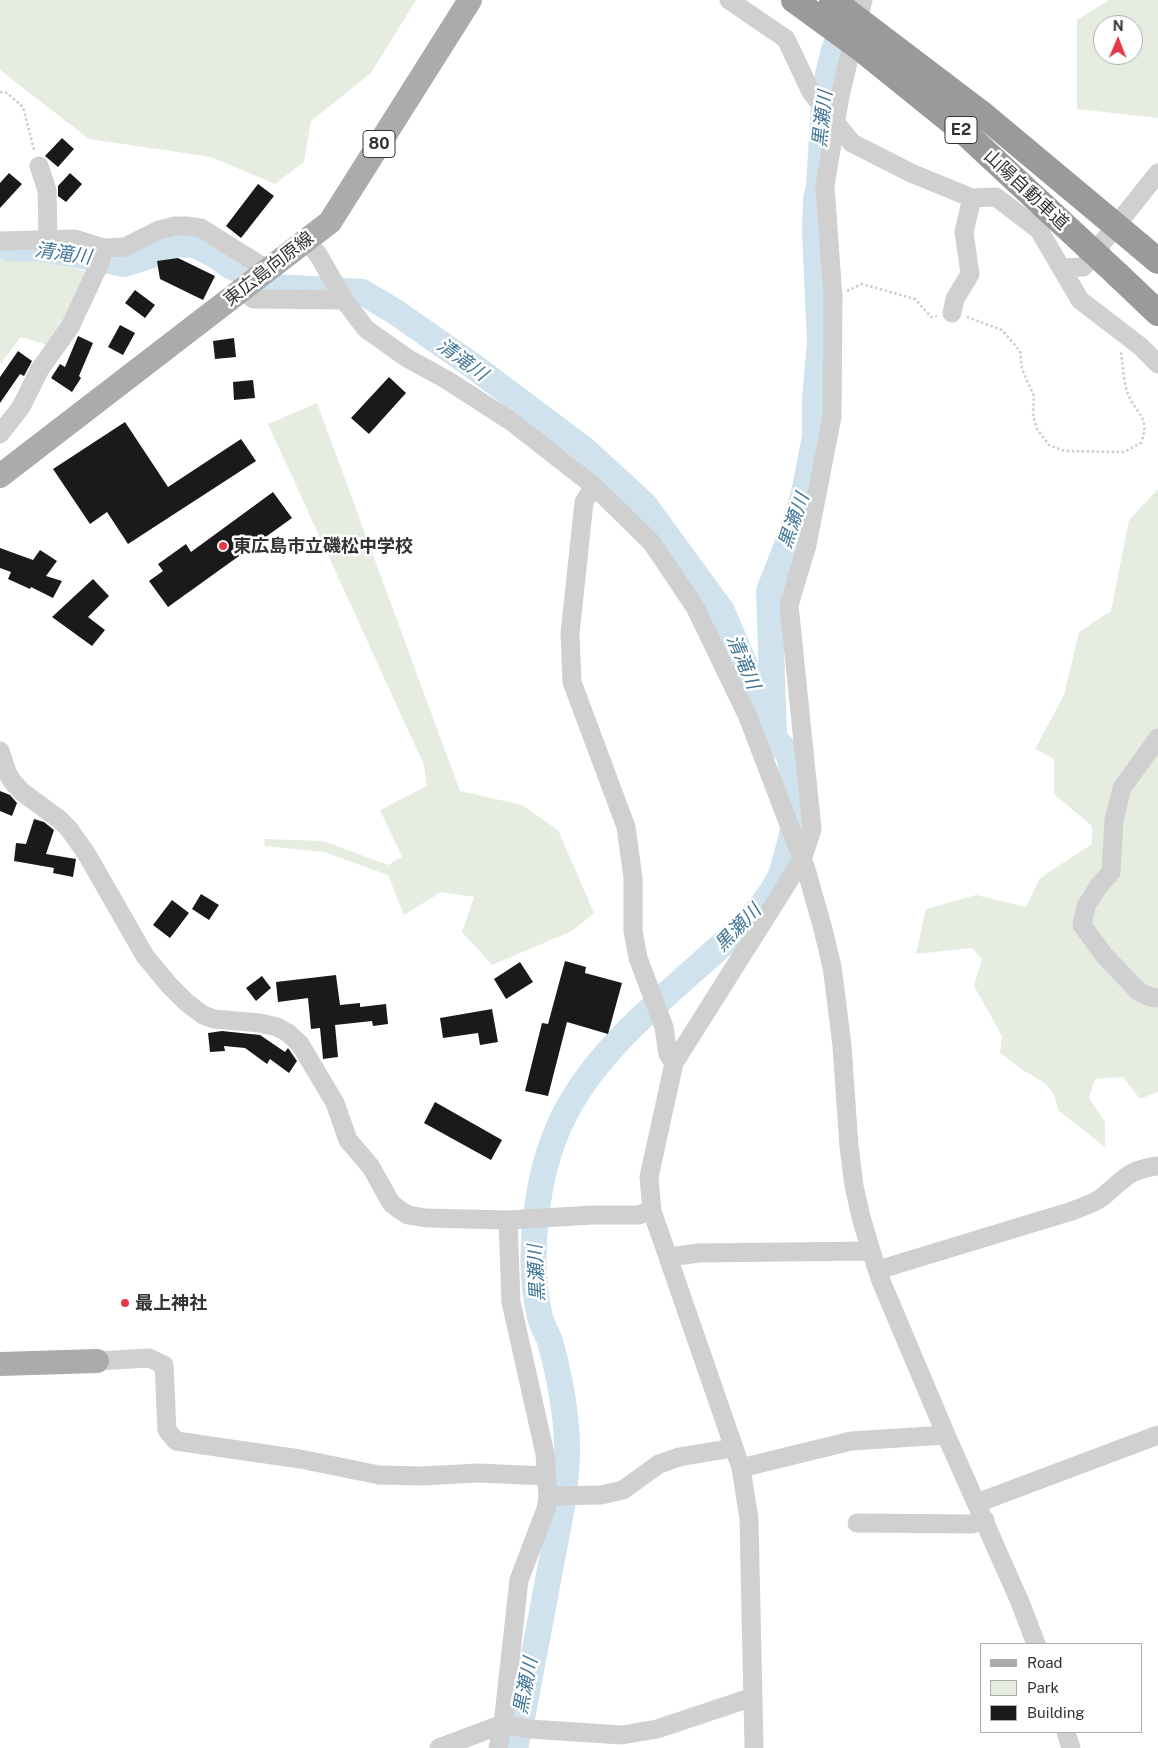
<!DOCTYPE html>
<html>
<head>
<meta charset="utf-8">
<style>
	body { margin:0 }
	#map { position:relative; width:1158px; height:1748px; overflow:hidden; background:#fff; font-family:"Public Sans",sans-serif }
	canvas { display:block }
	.legend { position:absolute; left:980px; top:1643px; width:162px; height:90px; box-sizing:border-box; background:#fff; border:1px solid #adadad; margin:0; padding:6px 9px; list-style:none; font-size:15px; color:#333 }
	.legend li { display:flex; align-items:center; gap:10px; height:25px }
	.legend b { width:25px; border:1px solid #adadad }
	.north { position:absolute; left:1093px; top:15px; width:50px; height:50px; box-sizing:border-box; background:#fff; border:1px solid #adadad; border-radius:50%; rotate:1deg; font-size:14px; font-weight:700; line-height:20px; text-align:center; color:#333 }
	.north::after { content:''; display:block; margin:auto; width:18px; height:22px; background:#e63946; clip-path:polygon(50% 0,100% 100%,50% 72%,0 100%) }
</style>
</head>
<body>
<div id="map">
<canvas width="1158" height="1748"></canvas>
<ul class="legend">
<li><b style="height:6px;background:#ababab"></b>Road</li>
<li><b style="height:14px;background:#e6ecdf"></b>Park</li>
<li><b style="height:14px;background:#1a1a1a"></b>Building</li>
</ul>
<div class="north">N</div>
</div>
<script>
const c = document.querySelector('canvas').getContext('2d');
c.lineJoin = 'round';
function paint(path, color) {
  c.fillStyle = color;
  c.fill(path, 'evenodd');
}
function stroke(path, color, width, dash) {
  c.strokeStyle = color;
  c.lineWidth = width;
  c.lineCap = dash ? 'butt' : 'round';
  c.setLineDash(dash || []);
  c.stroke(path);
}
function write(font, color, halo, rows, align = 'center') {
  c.font = font + ' "Public Sans","Noto Sans JP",sans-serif';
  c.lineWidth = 5;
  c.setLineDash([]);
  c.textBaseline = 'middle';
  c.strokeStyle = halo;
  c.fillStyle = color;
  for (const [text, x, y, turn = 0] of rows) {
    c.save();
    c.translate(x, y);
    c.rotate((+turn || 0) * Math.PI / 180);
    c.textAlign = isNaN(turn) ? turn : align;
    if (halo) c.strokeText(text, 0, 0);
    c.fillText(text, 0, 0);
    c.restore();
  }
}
const green = new Path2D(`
	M0,0H416L371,73L311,121L304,162L275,184L211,157L89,139L0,70Z
	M1109,0H1158V118L1077,109V20ZM1103,25H1133V55H1103Z
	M0,248L95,274L56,347L21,337L0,364Z
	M317,403L460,791L522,805L558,830L594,913L572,931L492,965L462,932L474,897L441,892L404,915L388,875L324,852L265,846L264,839L323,841L388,865L402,857L380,810L427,786L424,765L268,424Z
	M1158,489V1092L1140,1099L1123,1077L1095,1079L1089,1098L1105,1122V1147L1058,1110C1054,1084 1042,1082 1023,1070C1015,1065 1008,1058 1000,1053L1002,1036L974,986L982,959L972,948L916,954L926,909L976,895L1026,907L1040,878L1092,844V826L1054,794V759L1035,749L1064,695L1079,632L1111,611L1129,520Z`);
const river = new Path2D(`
	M8,248L44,249L124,264L153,255L175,244L195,245L213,254L230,266L276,287L362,292L394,311L473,366L585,450L644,504L722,611L768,719
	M515,1748L522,1718L564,1496C565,1479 568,1461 567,1444C566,1409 559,1374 550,1341C547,1333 542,1326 540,1317C526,1259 536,1175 561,1122C592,1054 660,1001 714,952C739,929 765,908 780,877C783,871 784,863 786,857C792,836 796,819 795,797C795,790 791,760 788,754C784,745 776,746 774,734L769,591L791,535L804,493L815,437V399L820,341L815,233L816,200L819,186L825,87L834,50L848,12`);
const building = new Path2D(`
	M62,138L74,149L58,167L45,156Z
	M9,173L22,184L0,208V183Z
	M70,173L82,184L66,202L58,196V186Z
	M258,184L274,196L241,238L226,226Z
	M178,258L215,276L203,300L160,279L157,261Z
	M135,290L155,305L145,318L125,303Z
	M120,325L135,333L123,355L108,347Z
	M78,336L93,343L79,376L81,378L72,392L51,378L60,364L65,367Z
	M234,338L236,357L215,359L213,341Z
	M18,351L32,361L24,376L20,374L0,403V377Z
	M389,377L406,393L369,434L351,418Z
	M253,380L255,398L234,400L233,382Z
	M125,422L168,487L241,439L256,461L128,544L107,512L90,524L53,469Z
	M273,492L292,518L168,607L149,581L163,571L158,564L186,544L191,552Z
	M0,548L33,560L40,550L57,561L46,576L62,581L53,598L31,587L30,589L8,579L11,572L0,568Z
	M93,579L109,596L88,617L105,630L92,646L52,617Z
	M0,791L10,795L17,803L12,816L0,811Z
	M34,819L44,822L54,830L46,854L76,859L73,877L53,873L54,868L14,861L16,843L26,844Z
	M201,894L219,905L209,920L192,909Z
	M172,900L189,913L170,938L153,925Z
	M565,961L586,967L585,973L622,983L608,1034L567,1022L548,1096L525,1091L542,1023L548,1024Z
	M520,962L533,982L506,999L494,979Z
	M336,975L340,1005L360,1003V1007L386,1004L388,1024L373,1026L372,1021L335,1025L338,1057L323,1059L320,1028L311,1029L308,998L278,1002L276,982Z
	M262,976L271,988L256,1001L246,988Z
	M492,1009L498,1042L480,1045L478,1033L443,1038L440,1018Z
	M222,1031L260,1035L285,1052L288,1048L297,1061L289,1073L270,1059L267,1064L245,1048L224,1046L225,1051L210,1052L208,1033Z
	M435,1102L502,1140L491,1160L424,1123Z`);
const path = new Path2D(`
	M0,92L7,93L23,107L34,150
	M847,291L862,284L915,299L931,317L937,316
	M967,317L1002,330L1020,351L1022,369L1034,396L1033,416L1037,429L1049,445L1065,451L1124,452L1141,443C1151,416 1136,415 1128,394C1123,381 1123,365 1121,352`);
const minor = new Path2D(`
	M729,0L786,39L811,92L852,143L911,173L972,198L996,197L1039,230L1080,300L1140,346L1158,364
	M39,166L47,190L48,238
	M0,241L75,239L104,248L125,247L159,230L175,226H187L201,228L268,270
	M307,241L319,256L344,300L366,329L407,358L447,380L512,422L594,486L652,543L695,607L748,717L806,869L823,929L832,967L835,989L842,1046L849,1146L854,1186L861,1217L871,1251L881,1281L946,1435L1020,1602L1036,1644
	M1061,268L1083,267L1158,173
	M243,290L253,299L344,300
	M952,313L955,299L970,274L964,232L972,198
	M0,434L21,407L40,369L70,327L99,265L104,248
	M594,486L584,502L570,634L572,682L626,827L633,878V931L638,958L664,1027L668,1054L674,1063
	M1158,738L1122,788L1114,820L1111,872L1098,887L1086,906L1082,925L1104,955L1138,991L1150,997L1158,998
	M0,751L7,772L12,781L22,792L59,819L69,829L86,853L145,956L169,985L186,1002L203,1015L214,1019L260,1023L277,1027L288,1033L300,1044L335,1103L348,1140L371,1167L391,1203L400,1210L408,1215L426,1218L508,1220L593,1215H638L652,1211
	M669,1257L699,1253L871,1251
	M878,1270L1072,1211C1081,1207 1093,1204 1101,1198C1124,1180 1126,1170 1158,1166
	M97,1361L149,1358L164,1365L167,1430L176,1441L300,1459L379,1475L423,1476L478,1473L547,1476
	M741,1468L851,1441L946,1435
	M548,1496L601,1495L623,1490L659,1464L679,1457L733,1448
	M977,1503L1158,1435
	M857,1523L972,1524L985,1520
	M1066,1732L1071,1748
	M439,1748L503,1724L529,1729L622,1735L657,1729L753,1697
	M498,1748L503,1724L519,1580L546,1509L548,1496L545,1454L511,1302L508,1220
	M754,1748L749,1519L741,1468L652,1211L649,1177L674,1063L802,860L812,829L789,605L807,545L832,417L833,298L825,186L840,96L863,0`);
const major = new Path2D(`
	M0,476L330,222L470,0
	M0,1364L97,1361`);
const highway = new Path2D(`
	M1139,245L1158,261
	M1117,274L1158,313`);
const highwayBridge = new Path2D(`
	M794,0L860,48L964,132L1117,274
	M832,0L981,113L1139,245`);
const markers = [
	[223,546,5,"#e63946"],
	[125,1303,5,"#e63946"]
];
const shields = [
	[961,130,32],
	[379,144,32]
];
const shieldNames = [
	["E2",961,130],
	["80",379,144]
];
const streetNames = [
	["山陽自動車道",1026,190,43],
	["東広島向原線",269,269,-38]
];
const poiNames = [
	["東広島市立磯松中学校",233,546],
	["最上神社",135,1303]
];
const waterNames = [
	["黒瀬川",823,119,-84],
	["清滝川",63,254,8],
	["清滝川",462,360,36],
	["黒瀬川",794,521,-71],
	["清滝川",743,662,67],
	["黒瀬川",738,928,-46],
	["黒瀬川",537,1273,-93],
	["黒瀬川",526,1686,-79]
];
paint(green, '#e6ecdf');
stroke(river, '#cfe2ee', 26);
paint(building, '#1a1a1a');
stroke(path, '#cdcdcd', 2.5, [2.5, 2.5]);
stroke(minor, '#d0d0d0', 19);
stroke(major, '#ababab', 24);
stroke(highway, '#9a9a9a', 26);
stroke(highwayBridge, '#9a9a9a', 26);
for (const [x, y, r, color] of markers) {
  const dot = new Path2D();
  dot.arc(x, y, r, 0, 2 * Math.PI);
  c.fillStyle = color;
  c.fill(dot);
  stroke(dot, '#fff', 2);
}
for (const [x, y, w] of shields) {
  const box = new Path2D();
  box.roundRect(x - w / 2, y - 13.5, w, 27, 4);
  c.fillStyle = '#fff';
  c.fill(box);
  stroke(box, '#333', 1);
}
write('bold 16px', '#333', null, shieldNames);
write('18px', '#333', '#fff', streetNames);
write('bold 18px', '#333', '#fff', poiNames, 'left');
write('italic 19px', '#3f7597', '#fff', waterNames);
</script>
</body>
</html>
